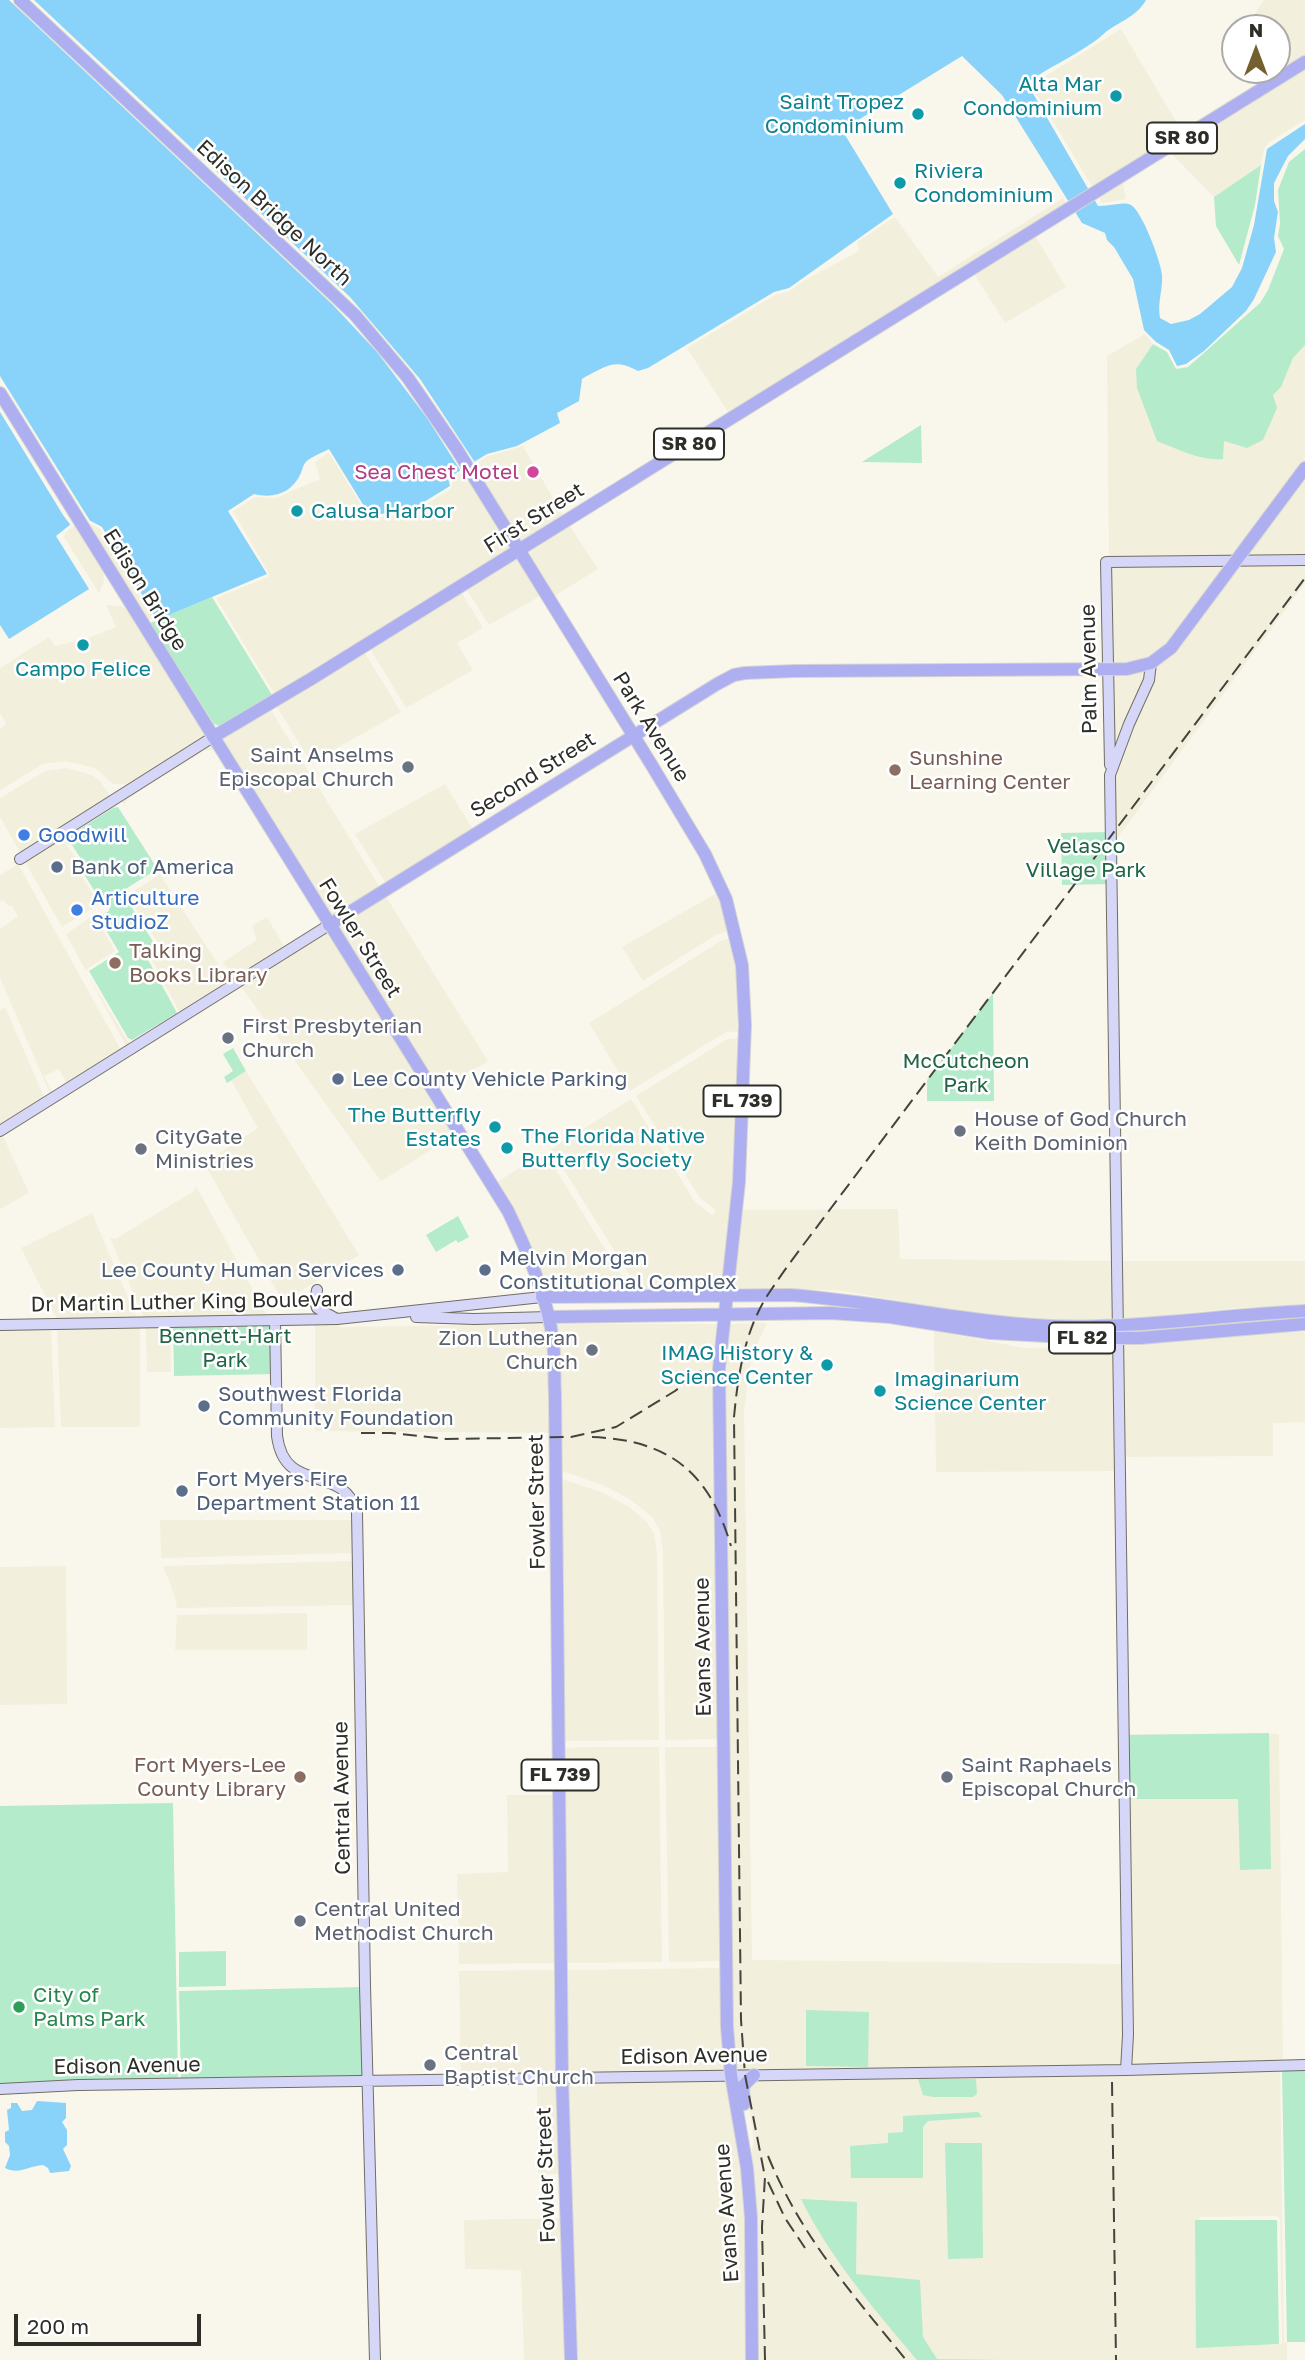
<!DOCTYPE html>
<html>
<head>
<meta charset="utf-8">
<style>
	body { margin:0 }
	#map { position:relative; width:1305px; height:2360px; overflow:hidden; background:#f9f7ec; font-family:"Golos Text",sans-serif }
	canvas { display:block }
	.north { position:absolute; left:1221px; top:14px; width:70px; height:70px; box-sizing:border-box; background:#fff; border:2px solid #ababa9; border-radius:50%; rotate:0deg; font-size:19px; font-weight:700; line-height:28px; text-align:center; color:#2e2e29 }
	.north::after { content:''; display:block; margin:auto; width:24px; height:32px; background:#73602e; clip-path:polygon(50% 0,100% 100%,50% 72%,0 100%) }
	.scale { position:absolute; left:14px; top:2314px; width:187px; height:32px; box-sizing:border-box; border:4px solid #2e2e29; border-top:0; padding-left:9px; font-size:21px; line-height:24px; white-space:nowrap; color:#2e2e29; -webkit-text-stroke:5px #fff; paint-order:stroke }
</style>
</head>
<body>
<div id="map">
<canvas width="1305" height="2360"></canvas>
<div class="north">N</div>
<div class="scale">200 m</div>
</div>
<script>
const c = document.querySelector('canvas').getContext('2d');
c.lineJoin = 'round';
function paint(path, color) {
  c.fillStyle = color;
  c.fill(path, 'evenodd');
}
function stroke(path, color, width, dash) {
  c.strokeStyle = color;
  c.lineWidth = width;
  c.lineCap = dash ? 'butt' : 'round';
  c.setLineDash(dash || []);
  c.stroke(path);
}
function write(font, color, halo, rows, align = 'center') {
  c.font = font + ' "Golos Text",sans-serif';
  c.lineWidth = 5;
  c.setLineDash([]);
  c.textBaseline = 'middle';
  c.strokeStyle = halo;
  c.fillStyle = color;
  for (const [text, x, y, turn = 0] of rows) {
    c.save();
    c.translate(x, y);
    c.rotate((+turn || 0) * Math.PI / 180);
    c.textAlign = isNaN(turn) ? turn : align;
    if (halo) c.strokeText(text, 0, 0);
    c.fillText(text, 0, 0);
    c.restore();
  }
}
const built = new Path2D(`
	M1264,0H1305V58L1268,81L1262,70H1277V28H1245Z
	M1121,29L1183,133L1093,188L1031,85Z
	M1305,66V120L1268,143L1264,149L1261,165L1214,197L1170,152L1123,184L1126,199L1102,203L1097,194Z
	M1063,198L1067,205L730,415L687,348L775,295L790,291L805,280L859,251L857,242L895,217L938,277Z
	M1034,234L1066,287L1005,323L973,272Z
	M1145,334L1153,344L1136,369L1224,440L1281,387L1293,358L1305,345V462L1235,557L1109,559L1107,356Z
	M523,446L564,517L519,545L471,467L488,456Z
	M329,453L370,519L415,511L451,489L453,478L465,470L513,548L275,695L216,598L268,577L269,574L233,511L255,497L276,498L320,479L315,462Z
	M1305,473V556L1244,557Z
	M87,522L100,529L153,618L146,621Z
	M568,523L598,569L553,597L523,551Z
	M77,524L103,568L104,581L99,593L64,537L66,532Z
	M517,554L542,595L489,625L465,587Z
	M1239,564H1305V583L1113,844L1114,776L1154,665Z
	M1230,565L1169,645L1150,659L1111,666L1110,566Z
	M460,590L483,628L457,643L473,670L406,708L369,647Z
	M106,605L120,606L133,612L208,735L133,785L113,784L95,768L66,761L43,764L0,790V729L6,724L0,713V668L49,637L55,646L89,638L116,627Z
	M363,650L401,712L312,762L332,796L275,704Z
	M1148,668V672L1113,754L1111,673Z
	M269,707L381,889L330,920L218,738Z
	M212,741L325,924L236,980L223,962L257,940L252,926L267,917L285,948L319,925L320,920L215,750L204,751L127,799L125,804L129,812L121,800Z
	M67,768L92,775L100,781L112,798L21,854L0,817V798L45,771Z
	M445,784L474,831L387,885L355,834Z
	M61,838L85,870L81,875L99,904L62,927L24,860Z
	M18,864L122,1052L51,1096L0,978V929L18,916L12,906H8L4,900L0,901V875ZM59,1069L67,1084L52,1092L44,1076Z
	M160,874L230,983L127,1048L66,934L89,918L107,908L97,914L96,918L115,951L88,968L86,972L129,1043H132L180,1013L150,956L159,950L160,946L130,900V894Z
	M719,892L732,930L716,935L643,981L622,947Z
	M385,895L488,1061L438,1091L334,926Z
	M328,930L456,1134L381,1181L240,985Z
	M733,937L736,950L742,1031L727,1032L713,1040L630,1091L589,1023L719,942Z
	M5,1007L45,1099L0,1127V1010Z
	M741,1038L737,1156L725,1288L634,1291L632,1279L551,1149L631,1099L695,1202L713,1216L716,1210L700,1198L636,1096L716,1046L728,1039Z
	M246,1071L359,1255L283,1302L204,1163L258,1128L231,1080Z
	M2,1134L29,1193L0,1209V1136Z
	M545,1152L626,1283L628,1291L544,1293L496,1183Z
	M196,1186L266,1314L268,1318L145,1320L110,1238L115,1239L194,1191Z
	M898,1209L900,1259L1115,1261L1116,1320L1035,1321L974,1314L838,1290L731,1288L740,1210Z
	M92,1213L115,1268L138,1320L58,1321L21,1248Z
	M1121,1261H1305V1305L1234,1308L1123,1320Z
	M315,1323H338L340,1327L546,1324L552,1433L315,1431Z
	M767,1323L755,1349L749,1371L744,1410L752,1960L1124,1964L1127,1734H1279L1283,2062L1280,2069L1284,2342H1287V2360H755L749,2163L754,2141L746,2087L734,2072L730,2027L722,1369L727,1324ZM1277,2216L1280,2220L1282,2344L1196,2347V2220H1199L1200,2217Z
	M553,1324H720L721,1739L665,1740L663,1552L660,1531L652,1517L631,1500L603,1485L559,1470Z
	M170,1326L171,1372H147L146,1327Z
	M140,1327V1427H61L57,1328Z
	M51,1328L55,1427L0,1428V1329Z
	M934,1331L1025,1348L1117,1347V1471L936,1472Z
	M1305,1332V1422L1273,1423V1456L1123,1457V1346L1254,1333Z
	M559,1478L601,1492L628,1506L647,1522L654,1534L657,1552L659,1740L563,1741Z
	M160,1520H355V1553L161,1558Z
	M355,1561L356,1605L177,1608L174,1594L163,1566Z
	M66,1566L67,1704L0,1705V1567Z
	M307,1613V1650H175L177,1615Z
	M590,1747H659L662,1962L565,1963L563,1748Z
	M665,1747H721L723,1961L669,1962Z
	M507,1795H557L559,1963L459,1964L457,1874L508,1872Z
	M723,1968L728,2072L566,2074L565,1970Z
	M559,1970V2074L461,2076L459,1971Z
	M728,2079L744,2168L748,2360H574L566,2081Z
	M559,2081L567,2360H524L521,2270L465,2269L464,2220L562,2218L561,2174H538L537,2082Z`);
const green = new Path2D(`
	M1305,149V345L1293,358L1281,387L1273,395L1277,408L1263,440L1247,448L1224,441L1223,459C1200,461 1178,449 1157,441L1137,388L1136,369L1153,344L1167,352L1176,369L1188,367L1260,303L1268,290L1284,249L1278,236L1280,224L1278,190L1289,162Z
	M1261,165L1255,205L1239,265L1216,226L1214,197Z
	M921,425L922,463L862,462Z
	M212,597L272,695L220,726L214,724L150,623Z
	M118,807L155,865L154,871L124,890L128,898L127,900L157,948L146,956L177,1013L132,1040L128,1038L89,971L119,952L98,917L109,911L110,907L107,901L102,903L84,874L89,871L72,845L67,844L64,839L113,808Z
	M1110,832L1111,884L1062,885L1061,833Z
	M993,993L994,1101H927V1080Z
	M233,1048L246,1071L227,1083L224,1077L233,1071L223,1054Z
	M458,1216L469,1237L458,1243L456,1240L436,1252L426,1235Z
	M275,1321L276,1374L174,1376L173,1323Z
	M1269,1733L1271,1869L1240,1870L1238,1799H1130V1735Z
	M173,1803L178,2082L0,2087V1806Z
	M226,1951V1986L179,1987V1952Z
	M363,1987L366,2080L181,2082L179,1991Z
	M806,2010L869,2012L868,2067L806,2066Z
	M1282,2068H1305V2342H1287Z
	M918,2079H976L977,2094L973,2097H933L923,2095Z
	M978,2112L982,2117L928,2121L923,2127V2178H851L850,2146L888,2143V2133L903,2132V2116Z
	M945,2143H982L983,2258L948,2259Z
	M801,2199L857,2202L856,2274L920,2280L923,2337L937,2359L1002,2360H917C875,2310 830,2258 801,2199Z
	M1195,2220H1277L1279,2344L1196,2348Z`);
const water = new Path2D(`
	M0,0H1146C1137,16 1121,21 1107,31C1101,36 1096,41 1089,45C1069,59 1047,68 1027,83L1098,206C1108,207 1123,201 1131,205C1142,211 1161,262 1162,275C1163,290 1157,303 1160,318L1171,324L1189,320L1200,314L1232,287L1242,268L1254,225L1267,149L1305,124V139L1288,156L1274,183V201L1278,212L1274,238L1276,252L1254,299L1246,311L1204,351L1186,364L1177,366L1169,350L1156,342L1144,330L1133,279L1114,247L1107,240L1105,233L1082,223L1002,95L962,56L842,130L893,214L789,288L774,292L648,368L638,371C614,358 607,366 585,377L582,379L579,401L557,413L560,423L517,446L487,454L448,478L450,486L414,508L370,516L329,449C322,453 310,457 305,463C303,466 302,470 301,473C292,493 274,499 254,494L228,511L267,574L157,620L102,527L87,519L71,524L56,536L89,589L9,639L0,625Z
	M37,2101L66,2103V2118L62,2122L67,2130V2145L63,2149L71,2166L69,2171L50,2173L48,2168L43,2165C29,2166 19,2175 5,2168L10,2155L9,2146L5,2142V2132L9,2130L7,2110L11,2108V2103H17L22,2111L32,2110Z`);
const pier = new Path2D(`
	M9,0H34L350,297L420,379L476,464L462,473L427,418L377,352L333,305Z
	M0,376L92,524L87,522L72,527L63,515L0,412Z`);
const secondary = new Path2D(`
	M1110,765L1106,562L1305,560
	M20,859L213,737
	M0,1131L329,925
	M317,1290L315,1301L317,1308L335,1318
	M416,1317L474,1319L549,1317
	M275,1321L277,1436C285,1496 342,1462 357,1512L365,1986L375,2360
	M0,1325L337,1319L542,1297
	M1126,2070L1128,2035L1110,775L1129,724L1149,680L1151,663
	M0,2089L78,2085L1126,2070L1305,2065`);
const primary = new Path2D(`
	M20,0L355,315L408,378L456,448L651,764L705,854L726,899L742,965L745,1025L739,1182L719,1369L727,2027L731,2075L747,2168L751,2218L752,2360
	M0,393L508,1211C527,1251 547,1295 553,1340C555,1358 554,1377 555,1395L562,2077L571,2360
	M213,737L311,679L1305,62
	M329,925L717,684L734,675L745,673L795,671L1127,669L1151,663L1171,648L1305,468
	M542,1297L790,1295C877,1301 962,1322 1050,1326C1135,1329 1220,1315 1305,1311
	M549,1317L830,1313L890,1317L990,1333L1085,1338H1140L1305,1324
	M744,2104L743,2086L754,2075`);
const rail = new Path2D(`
	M361,1433H391L446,1439L571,1437L616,1427L675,1391L701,1371
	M592,1437C669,1440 709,1472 731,1546
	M1112,2082L1116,2360
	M768,2156C802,2238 851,2292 906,2360
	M768,2182L785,2218L805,2248
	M765,2360L762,2227L765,2177L745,2075L741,2020L734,1417C738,1374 745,1329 769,1293C781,1275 794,1257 807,1240L1305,578`);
const markers = [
	[1116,96,7,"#0f9aa8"],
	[918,114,7,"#0f9aa8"],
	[900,183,7,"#0f9aa8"],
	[533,472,7,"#d1479c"],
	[297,511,7,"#0f9aa8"],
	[83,645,7,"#0f9aa8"],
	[408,767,7,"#6b7280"],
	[895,770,7,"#8d6e63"],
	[24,835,7,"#3f7fe0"],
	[57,867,7,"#5c6f8a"],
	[77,910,7,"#3f7fe0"],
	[115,963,7,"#8d6e63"],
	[228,1038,7,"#6b7280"],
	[338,1079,7,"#5c6f8a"],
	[495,1127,7,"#0f9aa8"],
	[960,1131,7,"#6b7280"],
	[507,1148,7,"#0f9aa8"],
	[141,1149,7,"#6b7280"],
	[398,1270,7,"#5c6f8a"],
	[485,1270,7,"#5c6f8a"],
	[592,1350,7,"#6b7280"],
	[827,1365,7,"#0f9aa8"],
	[880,1391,7,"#0f9aa8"],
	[204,1406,7,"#5c6f8a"],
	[182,1491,7,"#5c6f8a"],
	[300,1777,7,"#8d6e63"],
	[947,1777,7,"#6b7280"],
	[300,1921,7,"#6b7280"],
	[19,2007,7,"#2e9e5b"],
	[430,2065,7,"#6b7280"]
];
const shields = [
	[1182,138,70],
	[689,444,70],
	[742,1101,77],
	[1082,1338,66],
	[560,1775,77]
];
const shieldNames = [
	["SR 80",1182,138],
	["SR 80",689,444],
	["FL 739",742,1101],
	["FL 82",1082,1338],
	["FL 739",560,1775]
];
const cultureNames = [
	["Alta Mar",1102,84],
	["Condominium",1102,108],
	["Saint Tropez",904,102],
	["Condominium",904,126],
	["Riviera",914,171,"left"],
	["Condominium",914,195,"left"],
	["Calusa Harbor",311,511,"left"],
	["Campo Felice",83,669,"center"],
	["The Butterfly",481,1115],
	["Estates",481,1139],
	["The Florida Native",521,1136,"left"],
	["Butterfly Society",521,1160,"left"],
	["IMAG History &",813,1353],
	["Science Center",813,1377],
	["Imaginarium",894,1379,"left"],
	["Science Center",894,1403,"left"]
];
const streetNames = [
	["Edison Bridge North",274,213,43],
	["First Street",534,518,-32],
	["Edison Bridge",145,590,58],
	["Palm Avenue",1089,669,-91],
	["Park Avenue",651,727,58],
	["Second Street",533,775,-32],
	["Fowler Street",360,938,58],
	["Dr Martin Luther King Boulevard",192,1302,-1],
	["Fowler Street",537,1502,-91],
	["Evans Avenue",703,1647,-91],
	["Central Avenue",342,1798,-91],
	["Edison Avenue",694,2056,-1],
	["Edison Avenue",127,2066,-1],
	["Fowler Street",546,2175,-92],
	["Evans Avenue",727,2213,-94]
];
const hotelNames = [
	["Sea Chest Motel",519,472]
];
const worshipNames = [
	["Saint Anselms",394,755,"right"],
	["Episcopal Church",394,779,"right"],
	["First Presbyterian",242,1026],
	["Church",242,1050],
	["House of God Church",974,1119],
	["Keith Dominion",974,1143],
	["CityGate",155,1137],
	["Ministries",155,1161],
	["Zion Lutheran",578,1338,"right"],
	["Church",578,1362,"right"],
	["Saint Raphaels",961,1765],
	["Episcopal Church",961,1789],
	["Central United",314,1909],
	["Methodist Church",314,1933],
	["Central",444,2053],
	["Baptist Church",444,2077]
];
const educationNames = [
	["Sunshine",909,758],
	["Learning Center",909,782],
	["Talking",129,951],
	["Books Library",129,975],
	["Fort Myers-Lee",286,1765,"right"],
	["County Library",286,1789,"right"]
];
const shopNames = [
	["Goodwill",38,835],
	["Articulture",91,898],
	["StudioZ",91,922]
];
const parkNames = [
	["Velasco",1086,846],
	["Village Park",1086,870],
	["McCutcheon",966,1061],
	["Park",966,1085],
	["Bennett-Hart",225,1336],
	["Park",225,1360]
];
const serviceNames = [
	["Bank of America",71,867],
	["Lee County Vehicle Parking",352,1079],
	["Melvin Morgan",499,1258],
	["Constitutional Complex",499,1282],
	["Lee County Human Services",384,1270,"right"],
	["Southwest Florida",218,1394],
	["Community Foundation",218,1418],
	["Fort Myers Fire",196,1479],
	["Department Station 11",196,1503]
];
const leisureNames = [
	["City of",33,1995],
	["Palms Park",33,2019]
];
paint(built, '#f2efdc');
paint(green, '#b4ebcb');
paint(water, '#89d2fa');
paint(pier, '#f9f7ec');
stroke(secondary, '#706e64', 12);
stroke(primary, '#d5d5d4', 14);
stroke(secondary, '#d6d7f8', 10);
stroke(primary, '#adaff1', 12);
stroke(rail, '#44443e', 2, [14, 7]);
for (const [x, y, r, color] of markers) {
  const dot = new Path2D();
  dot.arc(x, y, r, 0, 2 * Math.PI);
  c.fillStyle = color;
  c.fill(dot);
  stroke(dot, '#fff', 2.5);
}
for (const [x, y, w] of shields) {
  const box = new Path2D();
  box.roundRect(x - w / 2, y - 15.5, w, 31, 5);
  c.fillStyle = '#fff';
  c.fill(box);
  stroke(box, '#2e2e29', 2);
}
write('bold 19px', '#2e2e29', null, shieldNames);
write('21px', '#0d838f', '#fff', cultureNames, 'right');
write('21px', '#2e2e29', '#fff', streetNames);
write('21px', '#b23c85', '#fff', hotelNames, 'right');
write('21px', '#5b616d', '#fff', worshipNames, 'left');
write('21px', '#785e54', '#fff', educationNames, 'left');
write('21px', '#366cbe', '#fff', shopNames, 'left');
write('21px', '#216544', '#fff', parkNames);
write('21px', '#4e5e75', '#fff', serviceNames, 'left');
write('21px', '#27864d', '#fff', leisureNames, 'left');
</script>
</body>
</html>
